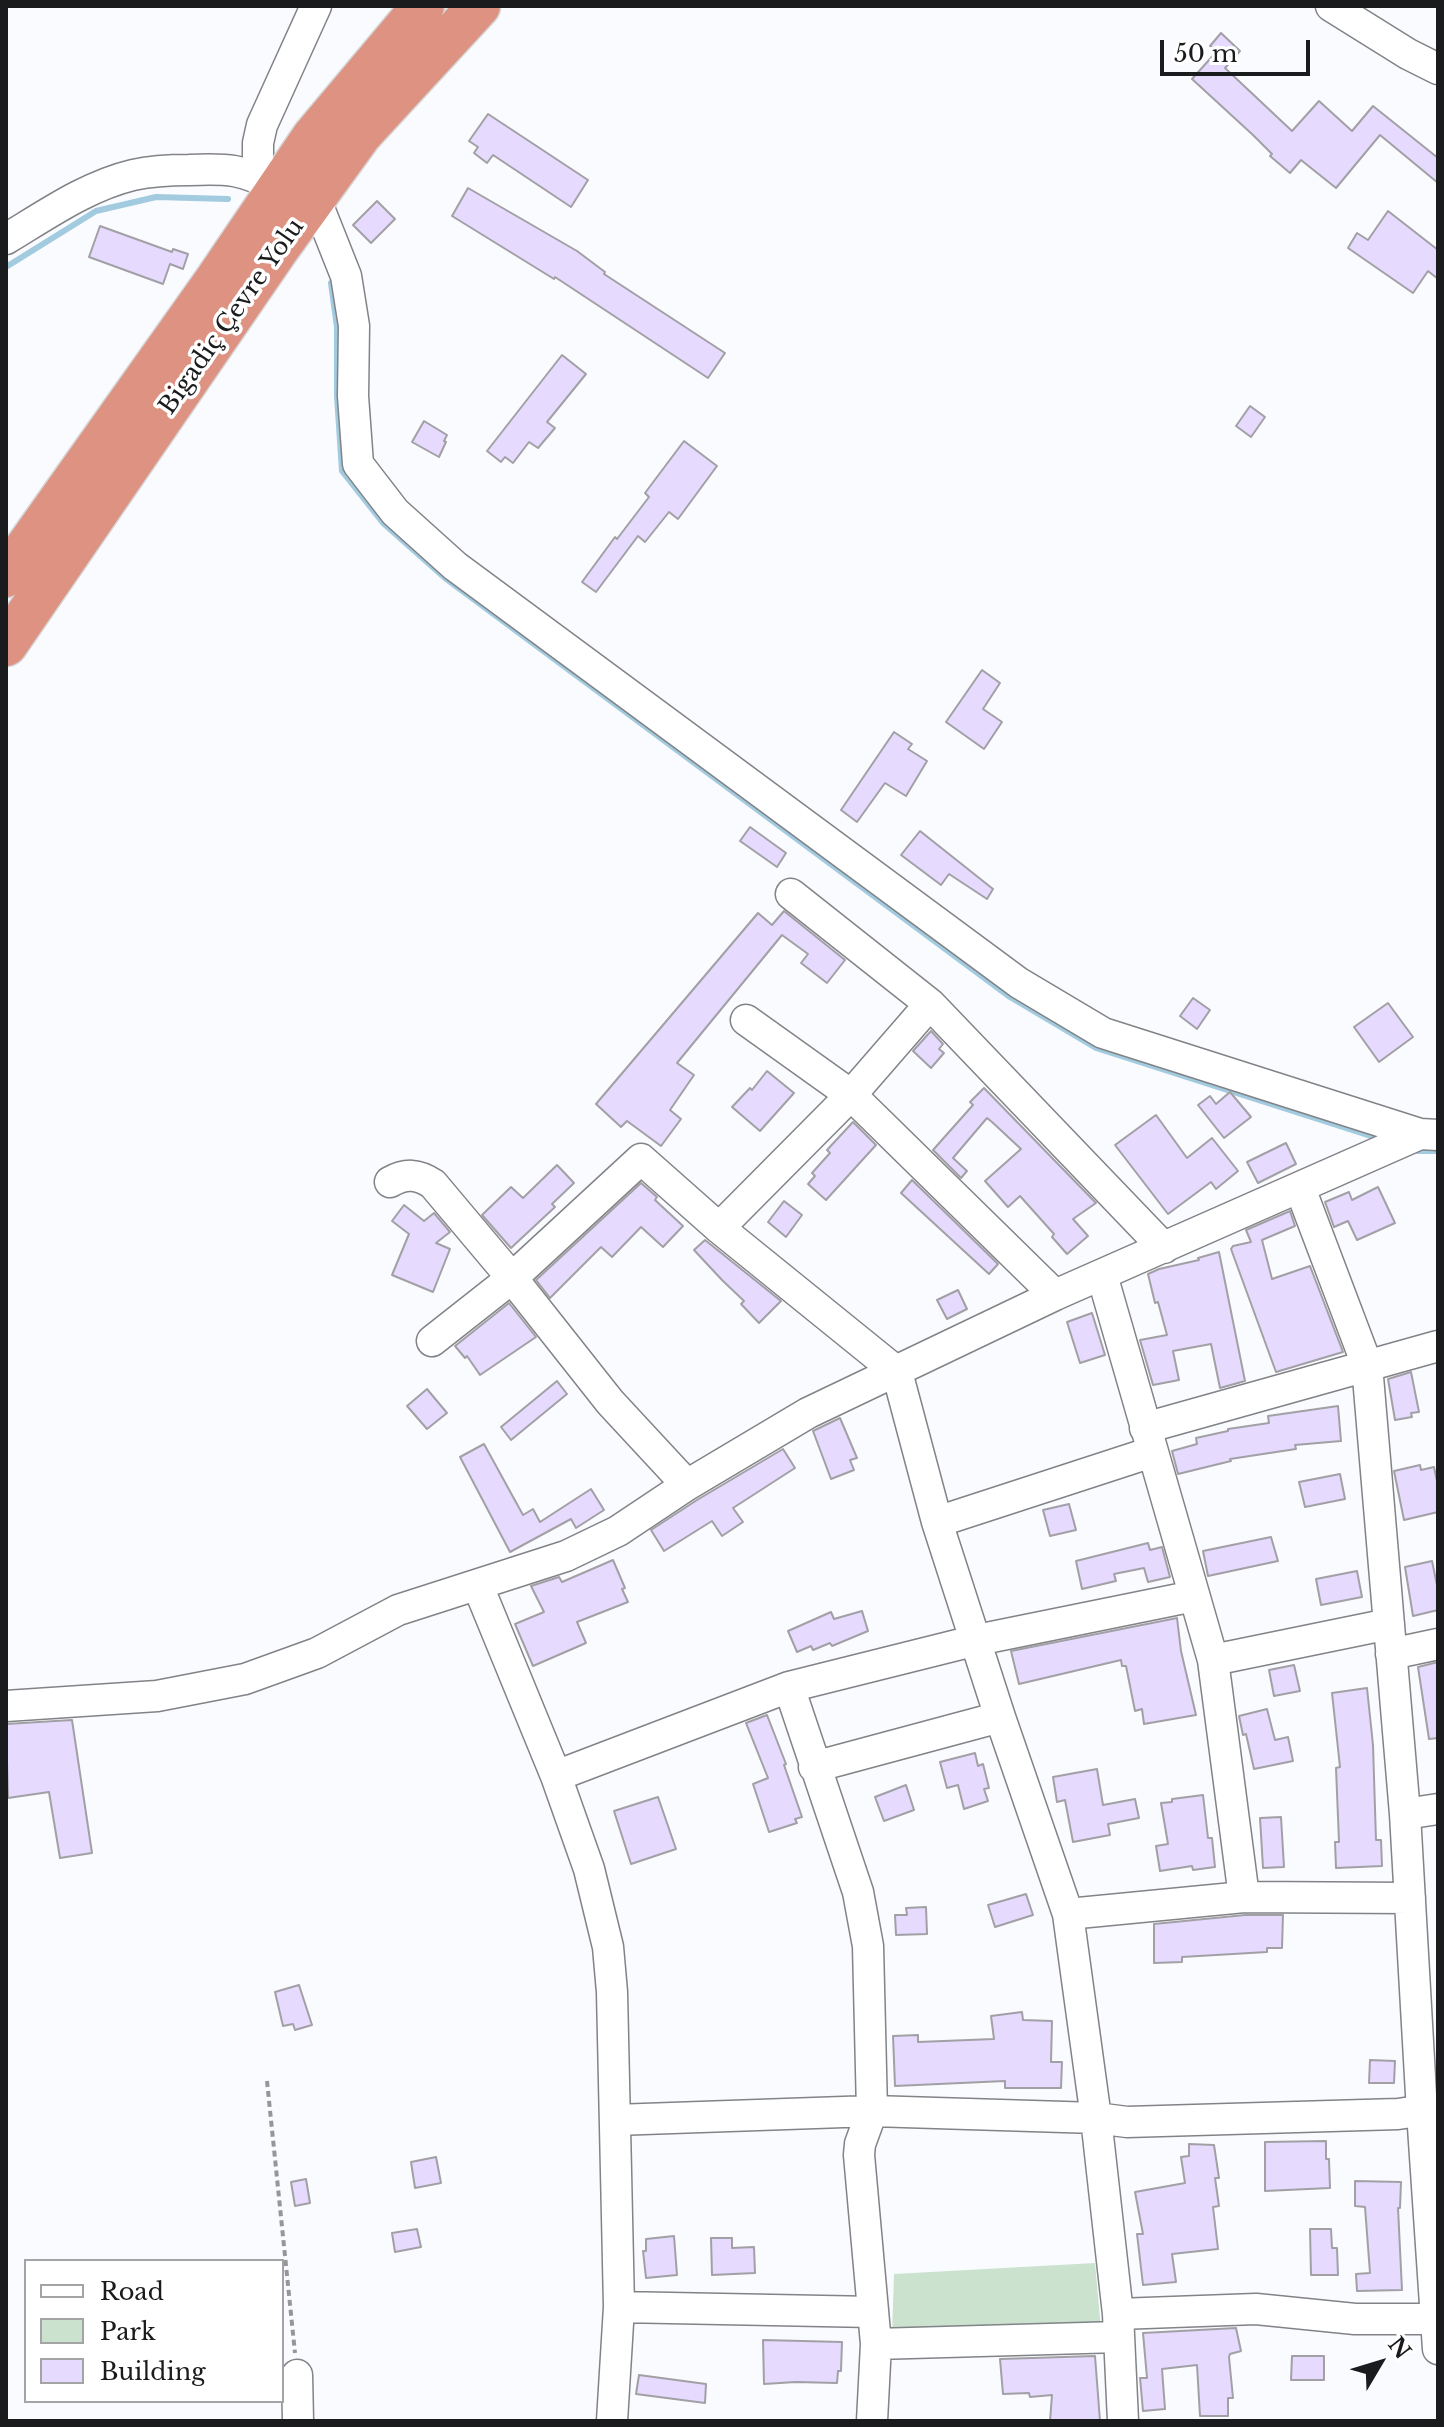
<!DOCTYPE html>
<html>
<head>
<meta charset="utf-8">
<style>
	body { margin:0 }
	#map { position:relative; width:1444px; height:2427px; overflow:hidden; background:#fafbff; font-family:"Libre Baskerville",serif }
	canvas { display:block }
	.frame { position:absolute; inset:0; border:8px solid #1a1b1d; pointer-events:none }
	.legend { position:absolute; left:24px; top:2259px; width:260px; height:144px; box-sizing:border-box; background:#fff; border:2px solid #a3a4a5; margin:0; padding:10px 14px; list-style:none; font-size:24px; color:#1a1b1d }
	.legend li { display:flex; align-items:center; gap:16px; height:40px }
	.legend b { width:40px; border:2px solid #a3a4a5 }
	.north { position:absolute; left:1340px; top:2323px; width:80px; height:80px; -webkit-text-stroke:6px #fff; paint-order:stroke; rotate:52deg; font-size:22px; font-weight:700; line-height:32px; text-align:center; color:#1a1b1d }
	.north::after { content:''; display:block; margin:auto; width:28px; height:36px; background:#1a1b1d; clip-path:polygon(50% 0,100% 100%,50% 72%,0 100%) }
	.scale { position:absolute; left:1160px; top:40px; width:150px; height:36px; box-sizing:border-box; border:4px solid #1a1b1d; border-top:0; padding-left:10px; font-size:24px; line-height:28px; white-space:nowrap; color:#1a1b1d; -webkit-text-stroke:6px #fff; paint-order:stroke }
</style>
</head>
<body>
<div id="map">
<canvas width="1444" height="2427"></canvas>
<div class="frame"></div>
<ul class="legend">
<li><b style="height:10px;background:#fff"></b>Road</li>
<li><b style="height:22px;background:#cbe2ce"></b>Park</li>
<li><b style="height:22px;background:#e6daff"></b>Building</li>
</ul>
<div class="north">N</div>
<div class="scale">50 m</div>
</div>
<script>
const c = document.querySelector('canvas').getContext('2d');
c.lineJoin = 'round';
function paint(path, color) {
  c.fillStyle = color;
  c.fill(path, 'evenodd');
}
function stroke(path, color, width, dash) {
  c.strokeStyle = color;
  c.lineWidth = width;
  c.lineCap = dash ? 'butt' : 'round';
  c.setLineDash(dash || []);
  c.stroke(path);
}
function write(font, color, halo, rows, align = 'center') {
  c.font = font + ' "Libre Baskerville",serif';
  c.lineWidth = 7;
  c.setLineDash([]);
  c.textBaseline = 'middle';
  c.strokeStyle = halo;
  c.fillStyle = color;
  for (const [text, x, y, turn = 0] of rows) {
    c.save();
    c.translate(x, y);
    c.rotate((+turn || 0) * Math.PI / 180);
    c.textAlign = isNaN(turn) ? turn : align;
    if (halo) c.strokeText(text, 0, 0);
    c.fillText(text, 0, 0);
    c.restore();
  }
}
const green = new Path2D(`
	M1095,2263L1101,2330L892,2335L894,2274Z`);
const stream = new Path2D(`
	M6,267L96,211L156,197L228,199
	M331,283L337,327V396L342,471L383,523L445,578L1010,997L1096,1048L1377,1138
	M1418,1151H1438`);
const building = new Path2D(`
	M1221,33L1240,51L1225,68L1292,131L1319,101L1352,131L1373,106L1438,158V183L1380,135L1336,188L1301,160L1290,173L1270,156L1272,154L1253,135L1192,79L1217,51L1210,46Z
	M488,114L588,180L571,207L493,155L487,163L474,153L478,147L469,141Z
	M468,188L577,251L605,272L604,274L725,353L708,378L555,277L554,279L452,216Z
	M377,201L395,219L371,243L353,225Z
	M1388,211L1438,250V279L1428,271L1413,293L1348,248L1357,233L1368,240Z
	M100,226L172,252L173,249L188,254L183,269L170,264L163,284L89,257Z
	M562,355L586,374L547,422L555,428L538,448L529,442L513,463L505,457L501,462L487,451Z
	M1250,406L1265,417L1251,437L1236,426Z
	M424,421L447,435L444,441L446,442L439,457L412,442Z
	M684,441L717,466L678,519L669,512L645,542L638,536L596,592L582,582L615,537L617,539L649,497L645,493Z
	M982,670L1000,683L983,709L1002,722L984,749L946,722Z
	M894,732L912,744L908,749L927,761L906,796L885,783L857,822L841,810Z
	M750,827L786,853L777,867L740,841Z
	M920,831L993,889L987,899L949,874L941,885L901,855Z
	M784,911L845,960L827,983L801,963L808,954L782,935L677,1063L694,1075L670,1110L681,1119L661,1146L627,1121L621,1127L596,1104L758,913L772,925Z
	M1193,998L1210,1010L1197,1029L1180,1016Z
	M1388,1003L1413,1037L1379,1062L1354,1027Z
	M931,1031L943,1044L939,1049L944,1053L931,1068L913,1051Z
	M767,1071L794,1093L760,1131L732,1107L750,1088L752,1090Z
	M984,1088L1096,1203L1073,1219L1088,1236L1067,1254L1052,1237L1054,1234L1020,1196L1008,1207L985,1181L1021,1149L992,1122L987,1118L953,1158L967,1171L961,1178L933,1150L973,1105L970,1102Z
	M1230,1092L1251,1117L1224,1138L1198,1105L1210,1096L1216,1104Z
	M1156,1115L1187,1158L1212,1138L1238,1171L1216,1189L1211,1182L1168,1214L1115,1145Z
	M853,1122L876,1145L826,1200L808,1184L815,1176L812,1173L830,1153L827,1150Z
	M1286,1143L1296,1164L1258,1183L1247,1162Z
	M557,1165L574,1183L552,1204L555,1207L511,1248L482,1215L511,1187L523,1198Z
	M912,1180L998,1264L989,1274L901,1193Z
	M641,1183L657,1197L655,1200L683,1226L663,1247L641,1227L612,1257L601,1247L550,1298L536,1280Z
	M1378,1187L1395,1223L1357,1240L1348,1221L1334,1227L1325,1202L1349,1192L1352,1200Z
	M784,1201L802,1215L786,1237L768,1222Z
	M404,1205L424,1221L434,1213L450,1232L436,1243L450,1249L433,1292L392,1275L409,1234L392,1221Z
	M1290,1211L1295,1226L1262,1240L1272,1279L1310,1266L1343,1352L1276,1372L1231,1249L1233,1246L1251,1242L1246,1230Z
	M705,1240L781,1301L759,1323L741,1304L744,1301L722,1280L694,1250Z
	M1219,1252L1245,1381L1220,1388L1211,1344L1173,1351L1179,1380L1153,1385L1140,1340L1167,1335L1158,1302L1155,1303L1148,1274L1159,1269L1199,1260L1198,1258Z
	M958,1290L967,1309L947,1319L937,1300Z
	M509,1303L536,1337L480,1375L467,1356L465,1358L455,1346Z
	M1092,1313L1105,1355L1080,1363L1067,1322Z
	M1411,1372L1419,1412L1411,1413L1412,1417L1395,1420L1388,1379Z
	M557,1381L567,1394L511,1440L501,1427Z
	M427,1389L447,1413L427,1429L407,1406Z
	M1338,1406L1341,1441L1295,1445L1296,1449L1230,1459L1231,1461L1178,1474L1172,1451L1197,1444L1196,1438L1228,1431V1429L1269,1423L1268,1416Z
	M840,1418L857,1458L850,1460L854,1470L831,1479L813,1431Z
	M484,1444L523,1515L533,1509L540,1522L591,1489L604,1510L576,1528L571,1519L510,1552L460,1457Z
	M783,1449L795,1468L733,1508L743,1522L722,1536L712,1521L664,1551L651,1530L697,1500Z
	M1420,1465L1421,1470L1434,1467L1438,1486V1512L1404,1520L1394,1471Z
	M1340,1474L1345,1499L1305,1507L1299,1482Z
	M1069,1504L1076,1530L1050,1536L1043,1510Z
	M1271,1537L1278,1561L1208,1576L1203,1551Z
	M1148,1543L1150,1550L1162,1547L1170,1577L1148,1582L1144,1568L1114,1574L1116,1581L1082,1589L1076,1561Z
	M613,1560L625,1588L622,1589L628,1602L577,1622L586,1643L533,1666L515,1624L544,1612L531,1586L559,1577L562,1582Z
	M1432,1561L1438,1590V1610L1413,1616L1405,1567Z
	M1357,1571L1362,1597L1321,1605L1316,1579Z
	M862,1611L868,1631L832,1646L830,1643L813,1650L811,1646L797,1652L788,1631L831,1612L834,1619Z
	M1177,1618L1181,1651L1196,1715L1144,1724L1142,1709L1135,1711L1126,1666H1122L1121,1660L1019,1684L1011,1651Z
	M1438,1662V1738L1429,1739L1418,1667Z
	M1294,1665L1300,1691L1274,1696L1269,1670Z
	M1367,1688L1373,1745L1376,1840H1381L1382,1866L1336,1868L1335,1842H1339L1336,1768L1340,1767L1332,1693Z
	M1267,1709L1275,1740L1288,1737L1293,1761L1254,1769L1246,1734L1243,1735L1239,1716Z
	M767,1715L786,1764L784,1765L802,1817L795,1819L797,1823L769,1832L753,1784L768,1778L746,1723Z
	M72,1720L92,1853L60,1858L49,1792L8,1798L6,1724Z
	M975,1753L978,1766L983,1764L989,1788L984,1789L988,1801L964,1809L958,1785L947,1788L940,1762Z
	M1097,1769L1103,1805L1135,1799L1139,1818L1108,1824L1110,1835L1073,1842L1065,1800L1057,1802L1053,1777Z
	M906,1785L914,1810L884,1821L875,1797Z
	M1203,1795L1208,1838H1212L1215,1867L1193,1870L1192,1866L1160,1871L1156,1846L1168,1844L1161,1803L1172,1802V1799Z
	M658,1797L676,1849L631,1864L614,1811Z
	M1281,1817L1284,1867L1263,1868L1260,1818Z
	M1026,1894L1033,1915L995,1927L988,1905Z
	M926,1907L927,1934L896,1935L895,1915H907L906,1908Z
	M1245,1915H1283L1282,1948H1267V1952L1182,1957V1962L1154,1963V1924Z
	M299,1985L312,2025L295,2030L293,2024L283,2026L275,1992Z
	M1022,2012L1023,2020L1052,2021L1051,2062H1062L1061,2088H1005V2081L895,2086L893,2036L918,2035V2042L994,2039L991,2016Z
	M1370,2060L1395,2061L1394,2083H1369Z
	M1326,2141V2159H1329L1330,2188L1265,2191V2142Z
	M1189,2144L1214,2145L1219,2178H1215L1219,2206L1213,2207L1218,2249L1172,2254L1176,2282L1143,2285L1137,2234H1143L1135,2192L1185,2183L1181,2157L1189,2156Z
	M436,2157L441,2183L415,2188L411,2162Z
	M306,2179L310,2203L295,2206L291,2182Z
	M1355,2181L1401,2182L1400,2208H1398L1402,2290L1357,2291L1356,2274L1370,2273L1365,2207L1355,2206Z
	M417,2229L421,2247L395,2252L392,2233Z
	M1310,2229H1331L1332,2248H1337L1338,2275H1311Z
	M674,2236L677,2275L646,2278L643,2251H646V2239Z
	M711,2238H732V2248L754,2247L755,2273L712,2275Z
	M1236,2328L1241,2351L1230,2354L1229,2357L1233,2398H1228V2416H1200L1197,2365L1162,2369L1165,2409L1143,2411L1140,2378H1147L1143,2333Z
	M763,2340L842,2342L841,2371H838L837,2383L796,2382L764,2384Z
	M1095,2356L1100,2421H1050L1052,2395L1030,2397L1029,2393L1003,2394L1000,2359Z
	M1292,2356H1324V2380H1291Z
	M639,2375L706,2384L705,2403L636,2394Z`);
const path = new Path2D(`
	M267,2081L295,2353`);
const minor = new Path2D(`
	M1331,6L1408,54L1438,69
	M258,177V143L262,125L316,6
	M315,198L346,276L354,326L353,396L358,464L395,512L455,566L1019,983L1103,1033L1420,1134L1438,1135
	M6,239C46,215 87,186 133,175C151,171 170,170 189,170C227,168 243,169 278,188
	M791,894L930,1004L1164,1248
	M746,1020L851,1095L1055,1295
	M390,1182C406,1173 418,1174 433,1184L512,1278L610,1402L687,1485
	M1300,1188L1367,1365L1405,1814L1422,2112L1438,2349
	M719,1228L851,1095L930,1004
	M1102,1275L1213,1660L1244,1897
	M432,1341L512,1278L641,1159L719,1228L897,1372L937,1522L1000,1717L1068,1914L1096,2118L1118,2314L1123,2421
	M1145,1428L1438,1346
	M937,1522L1152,1452
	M478,1586L556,1776L589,1869L608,1947L612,1992L619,2307L612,2421
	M1391,1654L1438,1644
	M1213,1660L1389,1624
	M789,1687L858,1892L868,1946L872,2111L860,2144L859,2155L876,2344L872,2421
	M6,1706L157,1696L245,1679L317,1653L398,1610L566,1556L618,1531L687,1485L808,1413L1055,1295L1420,1134
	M814,1767L1000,1717
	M556,1776L789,1687L977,1640L1194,1596
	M1405,1814L1438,1809
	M1068,1914L1244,1897L1410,1898
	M615,2120L872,2111L1096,2118L1127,2122L1398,2114L1438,2108
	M619,2307L873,2312
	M1118,2314L1256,2309L1355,2319H1436
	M876,2344L1119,2337
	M297,2375L298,2421`);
const highway = new Path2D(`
	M6,576L216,280L313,137L423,6
	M6,645L277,250L361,134L479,6`);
const streetNames = [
	["Bigadiç Çevre Yolu",232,317,-55]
];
paint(green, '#cbe2ce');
stroke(stream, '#a2cbdf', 6);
paint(building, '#e6daff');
stroke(building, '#a2a0a5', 2);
stroke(minor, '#818387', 33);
stroke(highway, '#d6d6d6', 45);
stroke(path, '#959699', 4, [6, 4]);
stroke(minor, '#fff', 30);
stroke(highway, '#dd9282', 42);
write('24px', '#1a1b1d', '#fff', streetNames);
</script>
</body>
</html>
